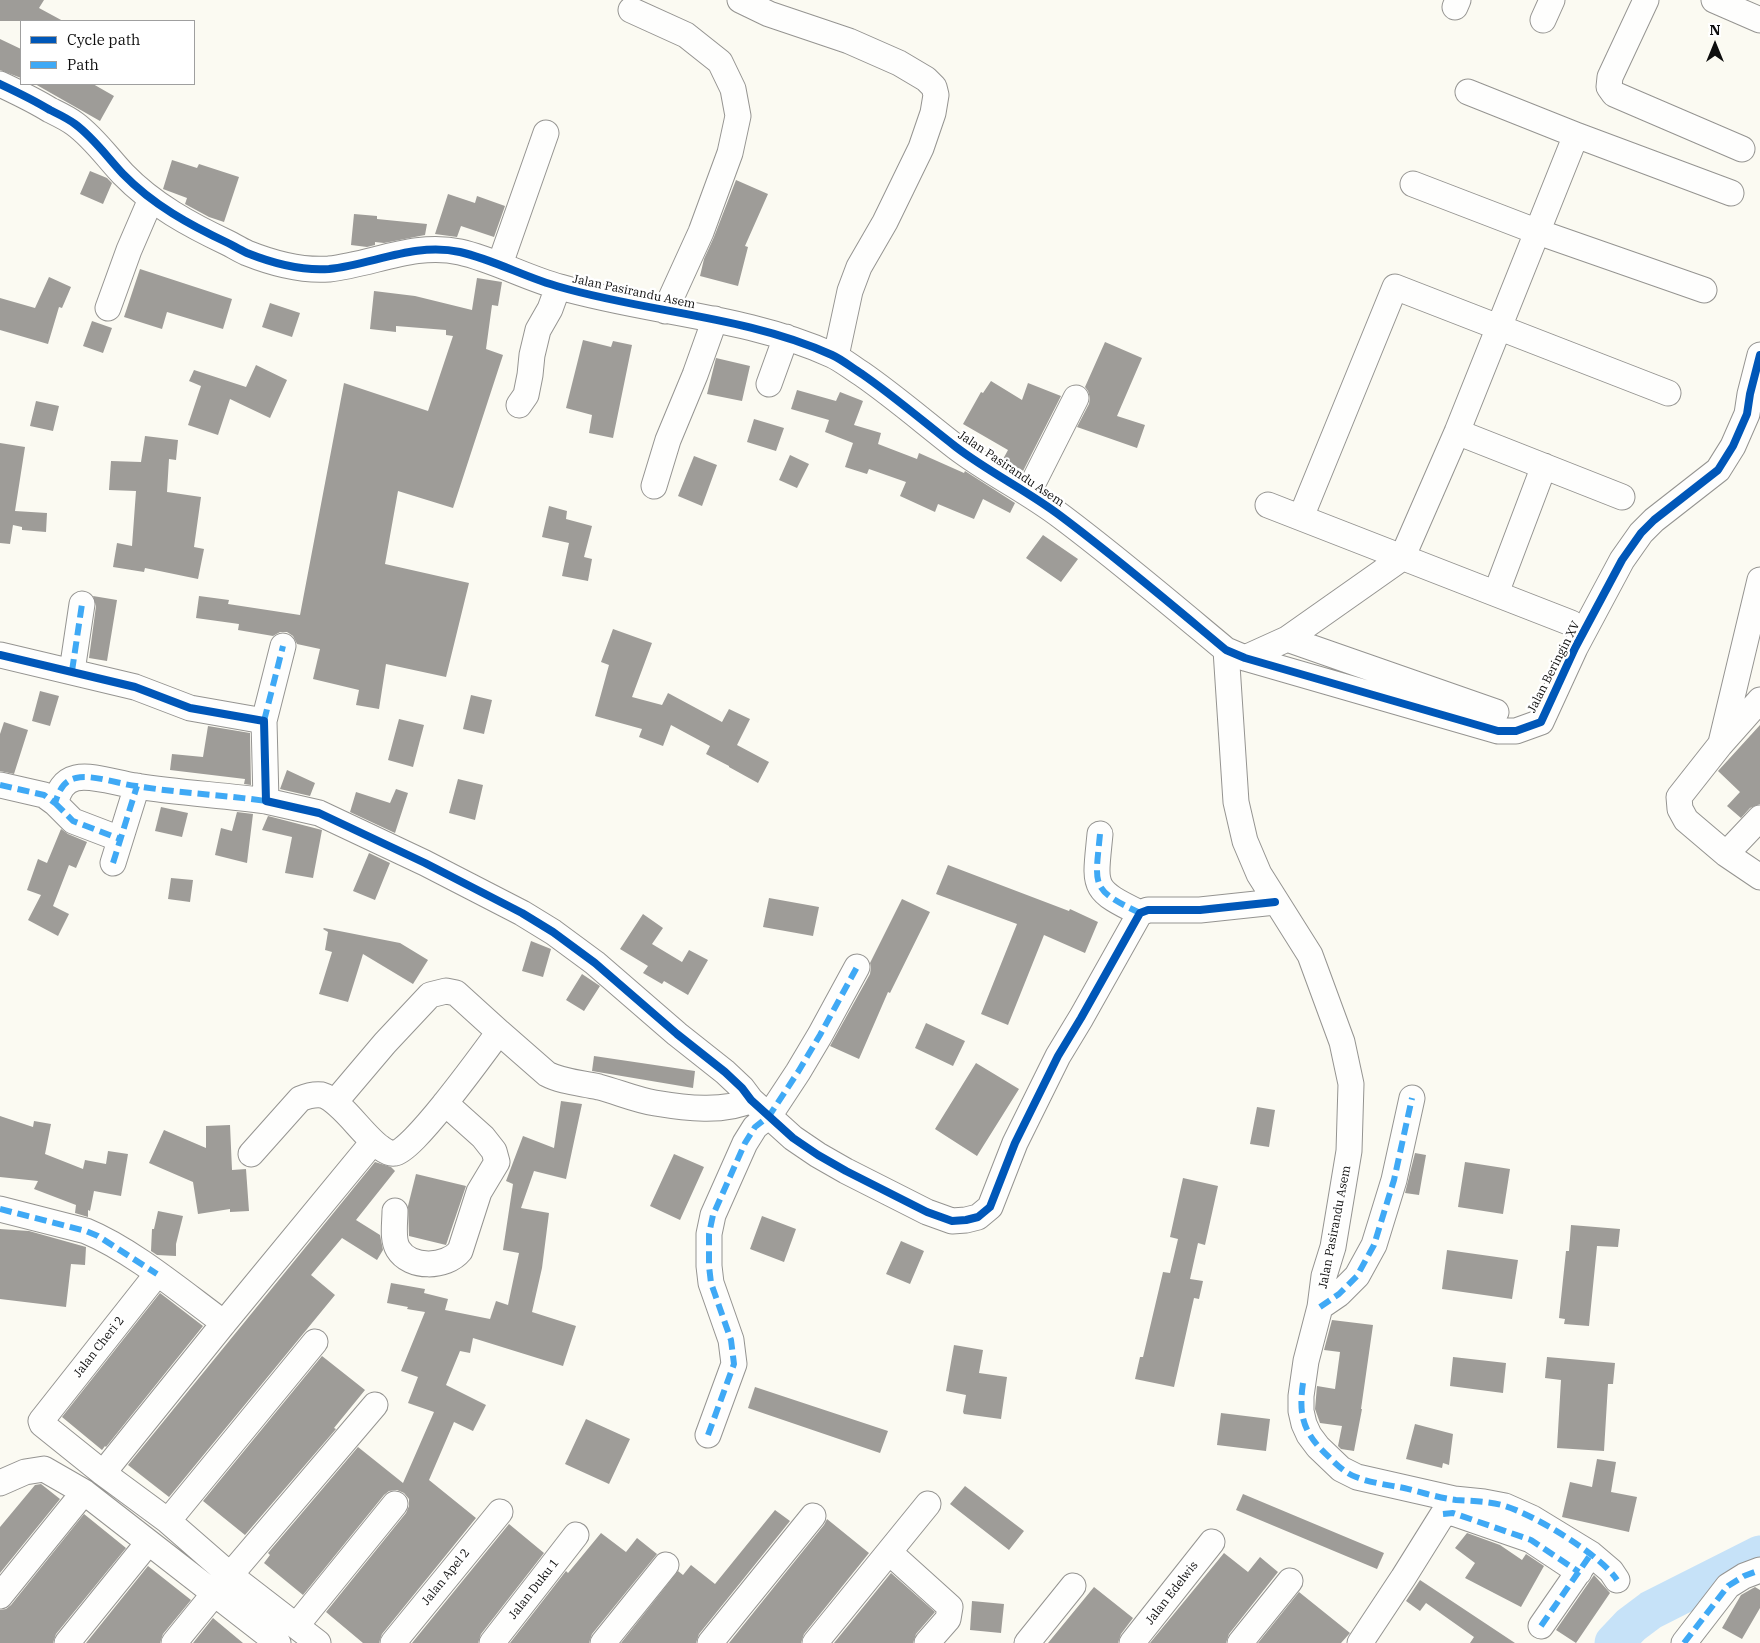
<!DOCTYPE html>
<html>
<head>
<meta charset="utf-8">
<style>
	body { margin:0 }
	#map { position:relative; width:1760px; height:1643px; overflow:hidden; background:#fbfaf2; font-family:"IBM Plex Serif",serif }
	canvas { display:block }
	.legend { position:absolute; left:20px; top:20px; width:175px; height:65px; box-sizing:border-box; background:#fff; border:1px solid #9f9f9f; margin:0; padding:6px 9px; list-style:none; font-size:15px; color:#0e0e0e }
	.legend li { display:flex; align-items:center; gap:10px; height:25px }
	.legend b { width:25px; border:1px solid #9f9f9f }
	.north { position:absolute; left:1690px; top:20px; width:50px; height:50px; -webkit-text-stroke:4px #fff; paint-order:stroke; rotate:0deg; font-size:14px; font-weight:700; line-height:20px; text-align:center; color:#0e0e0e }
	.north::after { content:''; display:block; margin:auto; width:18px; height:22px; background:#0e0e0e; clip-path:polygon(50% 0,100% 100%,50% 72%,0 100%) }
</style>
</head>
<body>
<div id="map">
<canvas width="1760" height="1643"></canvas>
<ul class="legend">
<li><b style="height:6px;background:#0057b8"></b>Cycle path</li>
<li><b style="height:6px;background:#3fa9f5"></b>Path</li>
</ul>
<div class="north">N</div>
</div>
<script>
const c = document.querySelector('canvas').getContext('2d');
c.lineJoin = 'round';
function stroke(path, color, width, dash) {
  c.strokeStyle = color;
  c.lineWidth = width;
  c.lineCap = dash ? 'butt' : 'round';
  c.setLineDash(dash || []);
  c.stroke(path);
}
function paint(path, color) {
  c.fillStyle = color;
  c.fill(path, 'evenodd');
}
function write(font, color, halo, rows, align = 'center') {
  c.font = font + ' "IBM Plex Serif",serif';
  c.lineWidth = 5;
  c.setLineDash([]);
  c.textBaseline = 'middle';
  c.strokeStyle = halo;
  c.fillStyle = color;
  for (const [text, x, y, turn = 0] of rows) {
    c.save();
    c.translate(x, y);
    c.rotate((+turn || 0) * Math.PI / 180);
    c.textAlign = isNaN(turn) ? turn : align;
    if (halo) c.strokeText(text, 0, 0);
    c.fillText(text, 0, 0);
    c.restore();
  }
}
const river = new Path2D(`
	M1614,1643L1631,1625L1651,1610L1760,1555`);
const building = new Path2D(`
	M0,0H44L39,8L63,21H0Z
	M0,39L21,49V78L0,70Z
	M35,84H93L114,96L100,121Z
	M172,160L197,168L199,164L239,177L224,222L209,217L185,204L187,198L163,189Z
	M90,171L107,178L112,183L103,204L80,194Z
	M736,180L768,194L745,246L748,247L738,286L700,276L704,259L714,237Z
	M448,194L475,203L477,196L505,206L494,237L461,226L457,237L435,234Z
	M354,214L377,216V219L427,224L425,235L384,243L375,242V245L367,247L351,245Z
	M140,269L232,299L223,329L167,312L162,329L124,317Z
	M49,277L71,287L62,308L59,307L48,344L0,330V298L35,308Z
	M477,278L502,282L498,306L492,305L486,349L503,355L453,508L398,491L385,564L469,583L446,677L386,664L379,709L356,705L359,690L313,679L320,649L297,644L293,636L287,632H280L273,636L238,630L239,624L196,618L199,596L229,600L228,604L300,615L344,383L428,411L453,336L446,335V330L396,326V332L370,329L374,291L415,296L472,310Z
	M270,303L300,313L292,337L262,327Z
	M92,321L112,328L103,353L83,346Z
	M583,340L611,347L613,341L632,345L613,438L589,433L592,415L566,408Z
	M1105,342L1142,358L1117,416L1145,425L1137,448L1077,427L1089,404L1090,398L1088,391L1085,387Z
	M716,358L750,366L742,401L707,394Z
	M256,365L287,380L270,418L230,399L218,435L188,425L201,386L189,381L194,370L246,387Z
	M991,381L1022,400L1028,383L1061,396L1022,473L1002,461L1008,450L963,424L981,392L983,393Z
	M797,390L836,401L840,392L863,401L854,425L881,433L878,444L917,459L919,453L964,473L965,471L1015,503L1010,513L983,499L974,519L938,504L935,512L900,496L906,482L869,469L867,474L845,467L853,443L825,432L829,420L791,409Z
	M36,401L59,406L53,431L30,426Z
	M754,419L784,428L776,451L747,442Z
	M145,436L178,440L176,460L169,459L167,492L201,497L194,547L204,549L198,579L145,568L144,572L113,567L117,543L132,546L136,491L109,490L111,461L141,462Z
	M0,443L25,447L15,511L47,513L46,532L22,530V527L13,525L10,544L0,543Z
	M790,455L809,464L797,488L779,480Z
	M694,456L717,465L702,506L678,496Z
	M549,506L567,511L566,519L592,526L584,557L592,559L588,581L562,576L569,543L542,537Z
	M1043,535L1078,559L1061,582L1026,558Z
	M93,596L117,600L107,661L89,658L96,606Z
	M613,629L652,643L632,697L662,705L668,693L722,722L729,709L750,719L737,745L769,762L758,783L729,767V766L706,754L710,746L671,725L663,746L639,737L642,729L595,716L609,665L601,662Z
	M40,691L59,696L50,726L32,721Z
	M471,695L492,700L484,734L463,729Z
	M399,719L424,725L413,767L388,760Z
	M4,722L28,730L14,774L0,771V734Z
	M1760,725V804L1750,808L1741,818L1727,806L1740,792L1718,771Z
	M208,726L250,733L251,785L244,784L245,779L170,770L172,754L203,757Z
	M287,770L315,783L310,796L280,789Z
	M458,779L483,785L475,820L449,813Z
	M396,789L408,793L395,833L350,812L356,792L390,803Z
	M161,807L188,813L182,837L155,831Z
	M237,812L253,814L247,863L215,855L221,828L232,831Z
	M268,816L322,830L313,878L285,873L292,837L262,830Z
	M61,829L68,834L87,842L76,868L69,865L53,906L69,914L58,936L28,920L41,895L27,890L38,859L47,863Z
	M369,853L390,863L375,900L353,891Z
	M948,865L1069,911L1070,909L1098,922L1085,953L1044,935L1008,1025L981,1014L1017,924L936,894Z
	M171,878L193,880L190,902L168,899Z
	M769,898L819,907L813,936L763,927Z
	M902,899L930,912L890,993L888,992L859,1059L830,1046L870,974L871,967L870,963Z
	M643,914L663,928L652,944L682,962L689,950L708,960L688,995L664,981L662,984L643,973L648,966L620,949Z
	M324,928L400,943L428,960L413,984L363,954L348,1002L319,994L332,952L325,950L328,932L323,929Z
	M531,941L551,949L543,977L522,971Z
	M582,974L600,986L584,1011L566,1000Z
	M926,1023L965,1041L953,1066L915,1048Z
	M594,1056L695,1071L693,1088L592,1071Z
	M976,1063L1019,1089L977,1156L935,1129Z
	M561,1101L582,1104L566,1179L534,1171L521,1208L549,1213L542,1268L532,1312L576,1326L563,1366L473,1338L470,1353L460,1351L446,1385L486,1405L473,1431L454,1422L429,1480L476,1518L382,1634L379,1643H363L326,1612L406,1513L409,1506V1499L404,1493L397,1490L389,1491L384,1495L303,1595L264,1563L270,1555L268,1553L358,1447L403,1483L434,1412L408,1403L418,1377L401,1371L425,1312L407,1309L408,1307L387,1303L391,1283L425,1289L424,1293L448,1299L445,1310L490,1319L496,1301L508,1305L519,1253L503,1250L513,1184L506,1181L523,1136L554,1148Z
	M1257,1107L1275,1110L1269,1147L1250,1144Z
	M0,1116L33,1127L34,1121L51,1124L45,1154L83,1169L85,1160L106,1164L108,1151L128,1154L121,1196L94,1191L90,1211L88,1210V1217L75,1213L76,1205L34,1189L38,1181L0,1177Z
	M230,1125L232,1170L246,1169L249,1211L230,1212V1209L198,1214L193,1182L149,1163L164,1130L206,1148V1126Z
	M1415,1153L1426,1155L1419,1195L1405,1193Z
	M674,1154L704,1167L680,1220L650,1206Z
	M375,1162L391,1167L395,1171L356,1220L380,1235L383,1250L377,1260L342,1238L311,1275L335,1295L169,1497L128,1465Z
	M1465,1162L1510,1169L1503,1214L1458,1207Z
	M416,1174L466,1186L446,1245L409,1236L408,1206Z
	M1183,1178L1218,1186L1205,1245L1198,1243L1190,1279L1203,1281L1199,1299L1194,1298L1174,1387L1135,1379L1140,1357H1143L1163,1272L1170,1273L1178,1239L1170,1237Z
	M158,1211L183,1216L176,1244V1256L157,1255L151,1251L152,1229H154Z
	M762,1216L796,1229L784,1262L750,1249Z
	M1571,1225L1620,1229L1618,1247L1597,1246L1589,1326L1564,1324L1565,1319L1559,1318L1566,1251H1569Z
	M0,1229L29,1231L86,1247L85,1265L71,1264L66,1307L0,1299Z
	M901,1241L924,1251L910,1284L886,1274Z
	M1447,1250L1518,1260L1512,1299L1442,1289Z
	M160,1293L203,1326L106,1447L105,1446L102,1450L62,1417Z
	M1332,1320L1373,1325L1361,1409H1362L1354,1451L1341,1449L1338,1446L1342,1426L1320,1423L1315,1409L1317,1386L1335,1389L1340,1352L1324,1350Z
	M954,1345L983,1350L979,1373L1007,1377L1001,1419L964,1414L963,1412L966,1395L946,1391Z
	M322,1356L365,1390L334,1428L336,1429L245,1535L203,1501Z
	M1453,1357L1506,1363L1503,1393L1450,1386Z
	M1547,1357L1615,1363L1613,1384H1608L1604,1451L1557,1448L1561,1380L1545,1378Z
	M755,1387L888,1431L880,1453L748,1408Z
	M1221,1413L1270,1419L1266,1451L1217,1445Z
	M586,1419L630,1439L609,1484L565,1464Z
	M1415,1424L1453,1434L1449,1465L1443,1463L1442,1468L1406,1459Z
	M1597,1459L1616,1462L1611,1492L1637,1497L1629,1532L1562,1517L1570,1482L1592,1487Z
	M41,1484L60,1499L0,1573V1527L35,1485Z
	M965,1486L1024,1531L1009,1550L950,1504Z
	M1243,1494L1384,1553L1377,1569L1236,1510Z
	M775,1510L790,1521L699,1634L696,1643H621L678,1571L683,1575L691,1565L715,1584Z
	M84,1514L126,1548L56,1634L53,1643H0V1610L6,1609L11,1605Z
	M827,1519L869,1553L804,1634L801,1643H729L824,1525Z
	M509,1524L544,1553L481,1634L478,1643H412Z
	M601,1533L626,1552L637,1538L657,1554L592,1634L589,1643H510L566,1571L568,1573Z
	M1467,1533L1500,1545L1522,1560L1526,1554L1544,1566L1521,1607L1465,1578L1475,1563L1455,1548Z
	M1224,1553L1248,1572L1260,1557L1278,1572L1229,1634L1226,1643H1150Z
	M148,1566L191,1600L163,1634L160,1643H86Z
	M891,1573L935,1612L916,1634L913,1643H834Z
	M1594,1575L1610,1593L1576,1643L1556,1630Z
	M1420,1580L1515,1643H1470L1474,1637L1426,1603L1420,1611L1406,1601Z
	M1094,1587L1133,1618L1121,1634L1118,1643H1048Z
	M1755,1587L1760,1590V1608L1742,1639L1722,1628L1741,1595Z
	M1299,1592L1350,1633L1341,1643H1258Z
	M972,1601L1004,1604L1001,1633L970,1630Z
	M213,1618L243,1643H193Z`);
const minor = new Path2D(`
	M740,0L769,14L849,41L899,63L926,79L934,87L936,95L933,113L921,148L885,222L859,267L850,291L836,356
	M1646,0L1610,77L1609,87L1614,94L1742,149
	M1714,0L1760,20
	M1455,7L1458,0
	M631,10L686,35L720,62L733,89L738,116L730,153L701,232L665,311
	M1543,20L1552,0
	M0,84C17,92 34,100 50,110C58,114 67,118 75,124C94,138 107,157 123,174C153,205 190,225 228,243C234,246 240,250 247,253C272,263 302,271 329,269C374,264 415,242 460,252C495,260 526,278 560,287C650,313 746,316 832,355C843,360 852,368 862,374C895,397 925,423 956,447C990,473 1028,491 1062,517C1118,559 1172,605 1226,650L1245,658L1498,731H1516L1541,722L1575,648L1622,560L1641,533L1654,520L1718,470L1733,446L1747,414L1750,394L1760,355
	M1468,92L1576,135L1731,193
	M1413,184L1538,232L1704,290
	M500,264L546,133
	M108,308L129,250L151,199
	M769,384L786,337
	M519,405L526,395L530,375L532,355L538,330L550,309L558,287
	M1457,432L1622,497
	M654,486L668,440L695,375L715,319
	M1028,493L1076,398
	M1268,505L1571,623
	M1301,517L1395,287L1668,393
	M1496,593L1544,466
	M1287,639L1496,712
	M1226,650L1236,802L1245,841L1259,874L1310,955L1342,1042L1351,1084L1349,1151L1333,1247L1324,1276L1320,1307L1306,1361L1301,1396V1411L1304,1424L1309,1435L1318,1447L1341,1469L1357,1477L1454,1499L1484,1502L1505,1506L1532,1518L1591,1554L1611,1571L1617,1580
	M0,655L135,687L190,708L264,721L266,801L319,813L425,863L522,913L553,932L595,963L677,1034L725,1072L742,1088L751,1100L793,1138L818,1155L846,1171L927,1212L952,1221L966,1220L978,1217L990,1207L1015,1143L1058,1056L1081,1018L1140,913L1148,910H1200L1275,902
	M1245,658L1287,639L1402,558L1457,432L1576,135
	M72,671L82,604
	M1760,700L1720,745L1679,797L1680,809L1686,820L1726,854L1760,877
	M264,721L283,646
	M1721,743L1760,580
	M0,785L44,795L55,803C59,791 63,781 76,778C92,774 119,784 136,786C179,793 223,795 266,801
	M55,803L73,821L120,839
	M1100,834C1095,887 1090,889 1140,913
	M1726,854L1760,818
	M113,863L137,786
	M499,1032L547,1074C562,1082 582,1083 599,1087C618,1092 636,1100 655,1103C685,1108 724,1113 751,1100
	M251,1154L300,1099C307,1096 314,1094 322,1095C341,1100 363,1136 381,1148C385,1151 390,1154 395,1153C413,1151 485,1051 499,1032L456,993L446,991L430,995L385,1043L335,1102
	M0,1209L86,1231C132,1250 183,1293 224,1323
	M395,1211C395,1223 392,1239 398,1249C410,1269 446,1268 460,1251L479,1192L497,1162L494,1151L483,1137L445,1103
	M157,1274L41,1421L42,1424L103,1473L168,1521L230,1575L318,1643
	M1320,1307L1339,1294L1357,1276L1374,1245L1394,1180L1412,1098
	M708,1435L734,1364L731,1340L711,1283L709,1266V1234L713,1215L745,1143L755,1127L769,1116L798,1072L820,1035L857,967
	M103,1473L224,1323L373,1142
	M0,1483L25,1472L44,1469L84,1492L278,1643
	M168,1521L315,1342
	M889,1552L950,1607L948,1619L927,1643
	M0,1596L84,1492
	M296,1626L395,1504
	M1541,1626L1588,1558
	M67,1643L148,1543
	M174,1643L214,1594L375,1405
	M393,1643L500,1512
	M492,1643L576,1535
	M603,1643L666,1565
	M710,1643L813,1516
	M815,1643L928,1504
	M1027,1643L1073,1586
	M1132,1643L1212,1542
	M1240,1643L1290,1581
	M1360,1643L1403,1578L1443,1514L1453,1513L1531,1540L1579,1572
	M1684,1643L1728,1586L1744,1576L1760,1570`);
const quiet = new Path2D(`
	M72,671L82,604
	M264,721L283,646
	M0,785L44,795L55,803C59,791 63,781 76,778C92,774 119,784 136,786C179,793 223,795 266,801
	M55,803L73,821L120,839
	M1100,834C1095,887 1090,889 1140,913
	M113,863L137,786
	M0,1209L86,1231L98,1236L157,1274
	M1320,1307L1339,1294L1357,1276L1374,1245L1394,1180L1412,1098
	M1303,1383C1298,1417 1304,1434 1329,1457C1337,1465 1345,1473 1356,1477C1371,1483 1389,1485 1404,1488C1421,1492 1439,1498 1456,1500C1472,1501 1489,1501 1505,1506C1534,1515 1600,1554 1617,1580
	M708,1435L734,1364L731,1340L711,1283L709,1266V1234L713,1215L745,1143L755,1127L769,1116L798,1072L820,1035L857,967
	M1443,1514L1453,1513L1531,1540L1579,1572
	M1541,1626L1591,1554
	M1684,1643L1728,1586L1744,1576L1760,1570`);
const cycleway = new Path2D(`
	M0,84C17,92 34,100 50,110C58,114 67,118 75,124C94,138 107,157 123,174C153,205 190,225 228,243C234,246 240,250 247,253C272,263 302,271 329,269C374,264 415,242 460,252C495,260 526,278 560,287C650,313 746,316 832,355C843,360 852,368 862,374C895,397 925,423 956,447C990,473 1028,491 1062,517C1118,559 1172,605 1226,650L1245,658L1498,731H1516L1541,722L1575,648L1622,560L1641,533L1654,520L1718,470L1733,446L1747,414L1750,394L1760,355
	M0,655L135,687L190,708L264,721L266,801L319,813L425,863L522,913L553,932L595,963L677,1034L725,1072L742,1088L751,1100L793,1138L818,1155L846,1171L927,1212L952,1221L966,1220L978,1217L990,1207L1015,1143L1058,1056L1081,1018L1140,913L1148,910H1200L1275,902`);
const streetNames = [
	["Jalan Pasirandu Asem",634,292,12],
	["Jalan Pasirandu Asem",1011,469,34],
	["Jalan Beringin XV",1554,667,-63],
	["Jalan Pasirandu Asem",1335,1227,-79],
	["Jalan Cheri 2",99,1347,-52],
	["Jalan Apel 2",446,1577,-51],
	["Jalan Duku 1",534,1589,-52],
	["Jalan Edelwis",1172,1593,-52]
];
stroke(river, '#c6e2f8', 39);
paint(building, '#9e9c98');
stroke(minor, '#959491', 27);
stroke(minor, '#fefefd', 25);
stroke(quiet, '#3fa9f5', 6, [12, 6]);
stroke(cycleway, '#0057b8', 8);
write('12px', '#0e0e0e', '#fff', streetNames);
</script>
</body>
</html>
